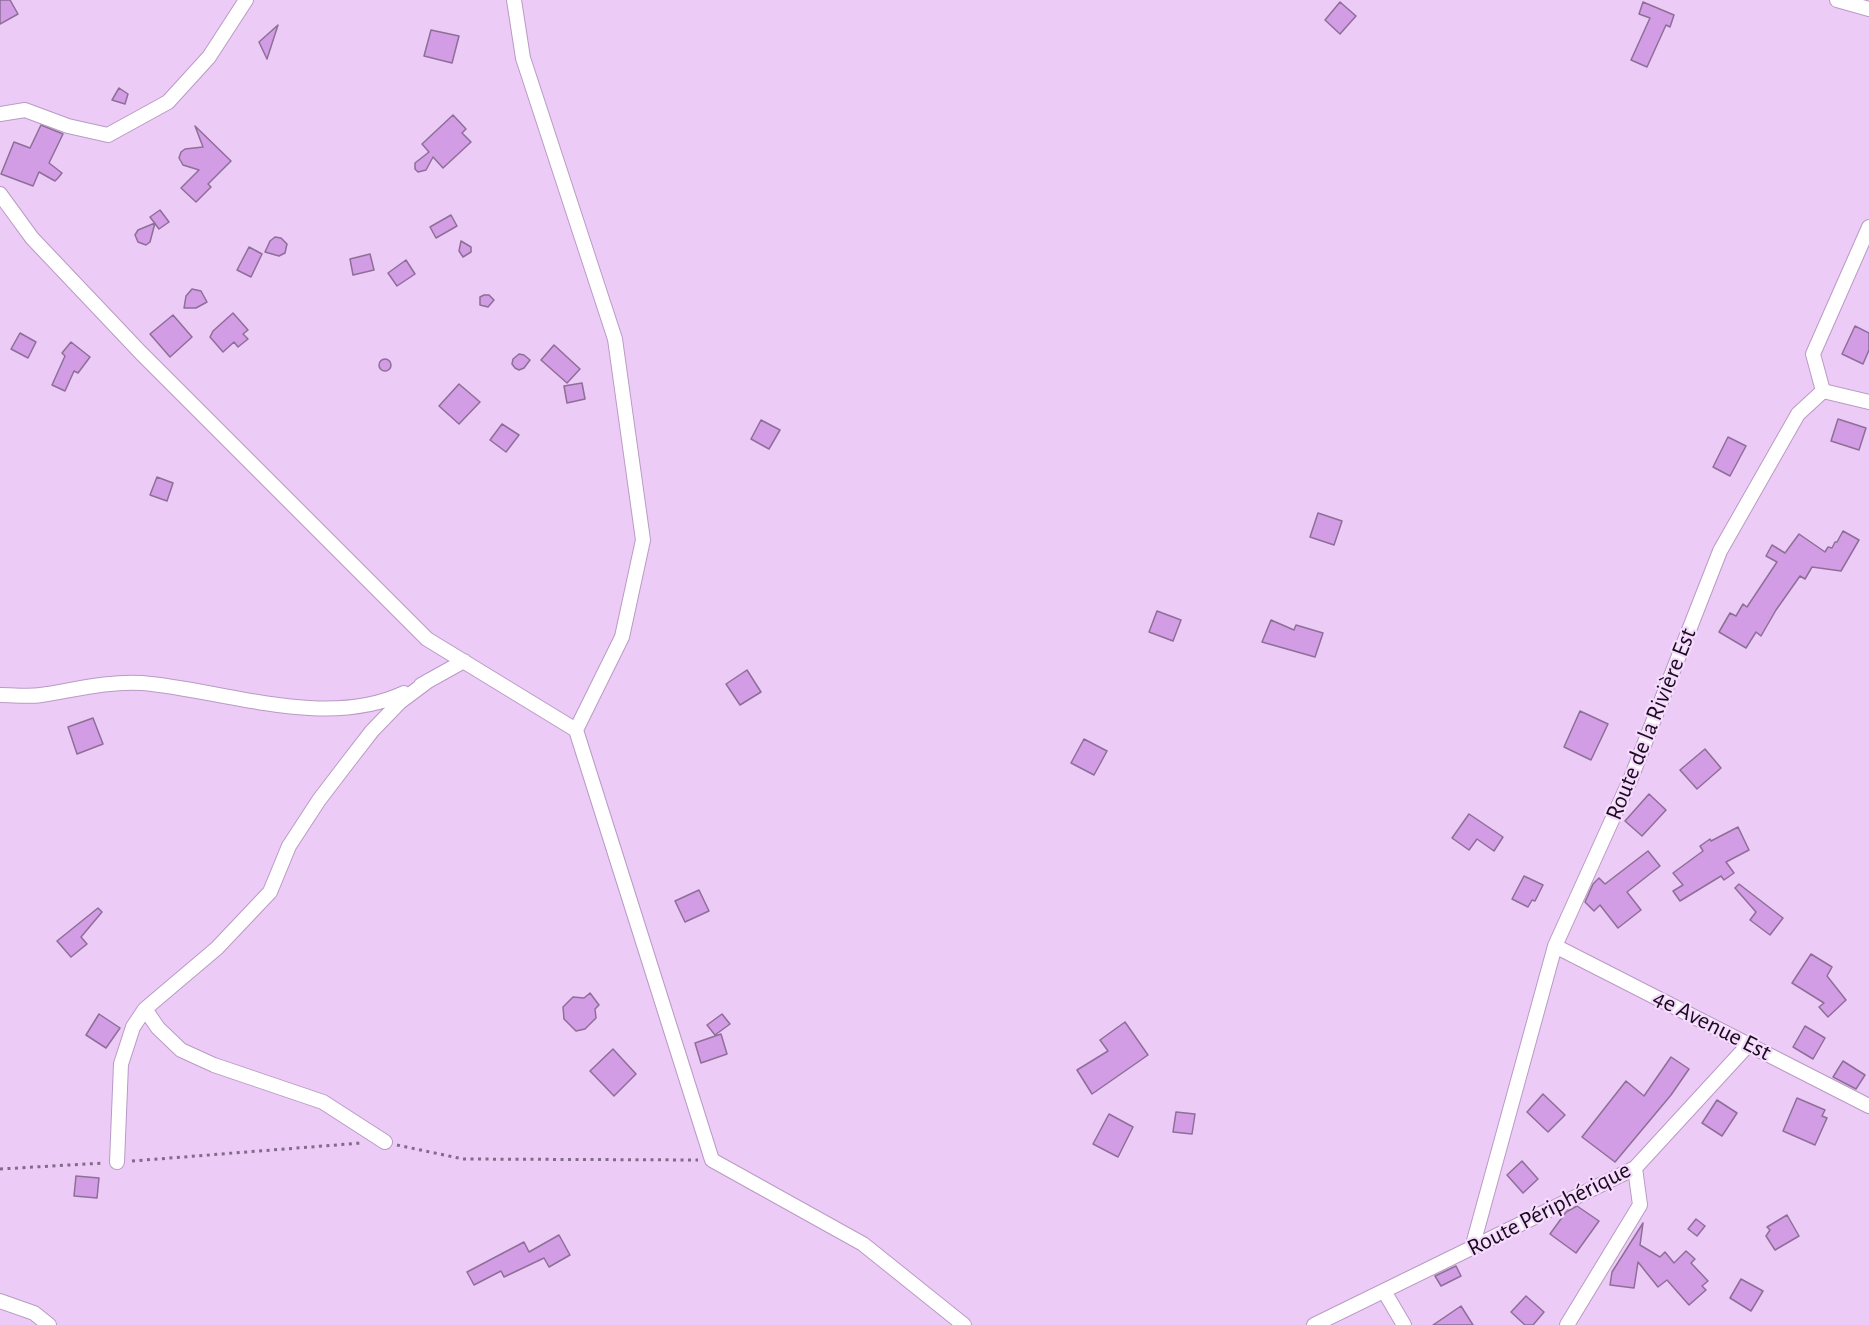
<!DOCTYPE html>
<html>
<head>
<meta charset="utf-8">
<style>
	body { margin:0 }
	canvas { display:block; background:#eccbf7 }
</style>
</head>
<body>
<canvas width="1869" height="1325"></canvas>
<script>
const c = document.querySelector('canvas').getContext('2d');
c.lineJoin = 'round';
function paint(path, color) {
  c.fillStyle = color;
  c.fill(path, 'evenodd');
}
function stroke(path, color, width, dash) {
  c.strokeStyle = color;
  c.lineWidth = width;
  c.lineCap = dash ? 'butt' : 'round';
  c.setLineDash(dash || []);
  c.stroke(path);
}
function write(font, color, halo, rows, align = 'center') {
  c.font = font + ' "Alegreya Sans",sans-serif';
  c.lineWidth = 4.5;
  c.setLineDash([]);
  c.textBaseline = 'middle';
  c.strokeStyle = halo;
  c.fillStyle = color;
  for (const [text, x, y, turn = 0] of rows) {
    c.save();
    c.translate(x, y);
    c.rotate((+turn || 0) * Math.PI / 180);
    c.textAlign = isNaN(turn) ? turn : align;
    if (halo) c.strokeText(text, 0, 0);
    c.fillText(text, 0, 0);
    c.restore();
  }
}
const building = new Path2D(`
	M0,0H10L18,14L0,24Z
	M1340,2L1356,16L1340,34L1325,20Z
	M1643,2L1674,15L1670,27L1666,25L1647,67L1631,60L1650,18L1639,14Z
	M278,25L267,59L259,42Z
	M431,30L459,36L452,63L424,56Z
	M119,88L128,94L125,104L112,100Z
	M453,115L466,129L462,133L471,142L443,168L433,157L426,170L418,172L415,169V163L429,152L422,144Z
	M41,125L63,134L49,163L62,173L58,178L55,181L39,172L33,186L1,174L14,142L30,148Z
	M195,126L231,161L208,184L211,187L196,202L181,188L199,170L183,165L179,158L181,152L185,149L203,147Z
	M160,210L169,222L159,229L150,217Z
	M451,215L457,226L436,238L430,227Z
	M155,223L150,242L146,245L138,242L135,235L138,230Z
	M275,237L281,238L287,244L285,253L279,256L265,252L270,241Z
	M461,241L471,247V252L463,257L459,251Z
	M249,247L262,254L251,277L237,270Z
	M370,254L374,270L353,275L350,259Z
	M406,260L415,274L397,286L388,273Z
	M192,289L201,291L207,302L196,308H184L186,296Z
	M484,295H489L494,300L488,307L480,305V297Z
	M233,313L248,330L243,334L248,339L238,347L234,342L223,352L210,337L213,331Z
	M173,315L192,337L170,357L150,334Z
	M1855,326L1869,333V350L1863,364L1842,354Z
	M20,333L36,342L28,358L11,349Z
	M71,342L90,357L78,373L74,371L65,391L52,385L65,356L62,353Z
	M554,345L580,369L567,383L541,360Z
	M519,354L524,355L530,360L524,368L519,370L515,368L512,364L513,359Z
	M379 365a6 6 0 1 1 12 0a6 6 0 1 1-12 0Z
	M582,383L585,399L567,403L564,386Z
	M459,384L480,402L459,424L439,406Z
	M1838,419L1866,428L1859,450L1831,441Z
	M761,420L780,430L769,449L751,439Z
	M502,424L519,435L506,452L490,440Z
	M1728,437L1746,446L1730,476L1713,467Z
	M157,477L173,483L167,501L150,495Z
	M1318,513L1342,521L1334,545L1310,537Z
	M1843,531L1859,540L1841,571L1812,567L1805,579L1800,576L1776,610L1761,636L1756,632L1746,648L1719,632L1730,613L1736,616L1743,604L1747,607L1777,562L1766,556L1772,545L1785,553L1799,534L1825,552L1828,547L1832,548L1835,542H1837Z
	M1157,611L1181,620L1173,641L1149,632Z
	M1271,620L1294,630L1296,625L1323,633L1315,657L1262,642Z
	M747,670L761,692L740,705L726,684Z
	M1580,711L1608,724L1591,760L1564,747Z
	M93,718L103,744L77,754L68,727Z
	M1084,739L1107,751L1094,775L1071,763Z
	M1705,749L1721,768L1697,789L1680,770Z
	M1649,794L1666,810L1642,836L1625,821Z
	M1469,814L1503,837L1494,851L1477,839L1469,850L1452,838Z
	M1738,827L1749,850L1726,862L1734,873L1724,880L1721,876L1680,901L1673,891L1683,885L1673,873L1703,851L1700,846L1710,839L1711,841Z
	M1648,851L1660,866L1627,892L1641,910L1618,928L1600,905L1594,911L1585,902L1593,884L1599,878L1605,884Z
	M1524,876L1543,885L1535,901L1532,900L1528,907L1512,899Z
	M1739,884L1783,918L1770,935L1750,920L1756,912L1735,888Z
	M699,890L709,911L685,922L675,901Z
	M98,908L102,912L81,937L87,944L71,957L57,941Z
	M1811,954L1832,967L1827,976L1846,1000L1828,1017L1819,1007L1824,1003L1792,983Z
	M590,993L599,1005L595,1009L596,1018L585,1029L576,1031L564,1019L563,1007L573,997L584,998Z
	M99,1014L120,1028L106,1048L86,1035Z
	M722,1014L730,1024L715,1035L707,1025Z
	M1125,1022L1148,1055L1092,1094L1077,1070L1108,1051L1100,1040Z
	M1805,1026L1825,1038L1813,1059L1793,1047Z
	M721,1034L727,1054L701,1063L695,1043Z
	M613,1049L636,1074L614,1096L590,1071Z
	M1671,1057L1689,1069L1671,1095L1615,1162L1582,1137L1626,1081L1644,1096Z
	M1843,1061L1865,1075L1856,1089L1833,1077Z
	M1543,1094L1565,1115L1548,1132L1527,1112Z
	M1797,1098L1825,1110L1822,1116L1827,1118L1815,1145L1783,1131Z
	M1717,1100L1737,1113L1722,1136L1702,1123Z
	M1176,1112L1195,1114L1192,1134L1173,1132Z
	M1109,1114L1133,1127L1118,1157L1093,1144Z
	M1522,1161L1538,1179L1523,1193L1507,1175Z
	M76,1176L99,1178L97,1198L74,1196Z
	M1577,1206L1599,1221L1576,1253L1550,1234L1566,1212Z
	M1787,1215L1799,1236L1775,1250L1766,1236L1770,1230L1767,1227Z
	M1696,1219L1705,1226L1697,1236L1688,1229Z
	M1643,1223L1640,1245L1660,1257L1665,1252L1674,1263L1686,1251L1695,1259L1691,1263L1708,1281L1702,1286L1706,1290L1689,1305L1667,1280L1658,1287L1638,1262L1634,1288L1610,1285L1612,1272Z
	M559,1235L570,1255L549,1267L544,1258L504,1277L501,1271L474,1285L467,1272L524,1242L529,1252Z
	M1456,1266L1461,1276L1441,1286L1435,1276Z
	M1741,1279L1763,1291L1751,1311L1730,1298Z
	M1526,1296L1544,1312L1533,1325H1525L1511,1312Z
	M1461,1306L1473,1325H1433Z`);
const path = new Path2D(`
	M397,1145L463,1159L698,1160
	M132,1161L361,1143
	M0,1169L104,1163`);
const street = new Path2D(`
	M514,0L523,58L615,339L643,540L622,637L576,730
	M1837,0L1869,9
	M0,114L25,110L68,126L108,135L168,102L209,57L246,0
	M0,194L32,238L141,353L427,639L576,730L712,1160L863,1244L964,1325
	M1823,391L1869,402
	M421,685L464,661
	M0,695C14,695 28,697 41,695C74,690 108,681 142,683C224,690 325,730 404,693
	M1555,946L1869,1106
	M145,1009L158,1028L181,1050L214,1065L323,1102L385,1142
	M117,1162L121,1064L133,1027L145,1009L217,948L270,892L289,846L319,800L348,762L372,731L400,702L428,681
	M1472,1248L1555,946L1631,778L1720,551L1798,414L1823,391L1813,354L1869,227
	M1384,1291L1404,1325
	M0,1301L34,1313L49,1325
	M1314,1325L1635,1168L1749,1044
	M1567,1325L1640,1205L1635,1168`);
const streetNames = [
	["Route de la Rivière Est",1651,724,-68],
	["4e Avenue Est",1712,1025,27],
	["Route Périphérique",1549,1209,-27]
];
paint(building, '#d29de4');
stroke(building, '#8d6f97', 1.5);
stroke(street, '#ba9ac5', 16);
stroke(path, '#826b89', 3, [3, 4.5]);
stroke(street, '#fff', 14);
write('24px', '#180c1b', '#f6dbff', streetNames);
</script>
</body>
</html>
